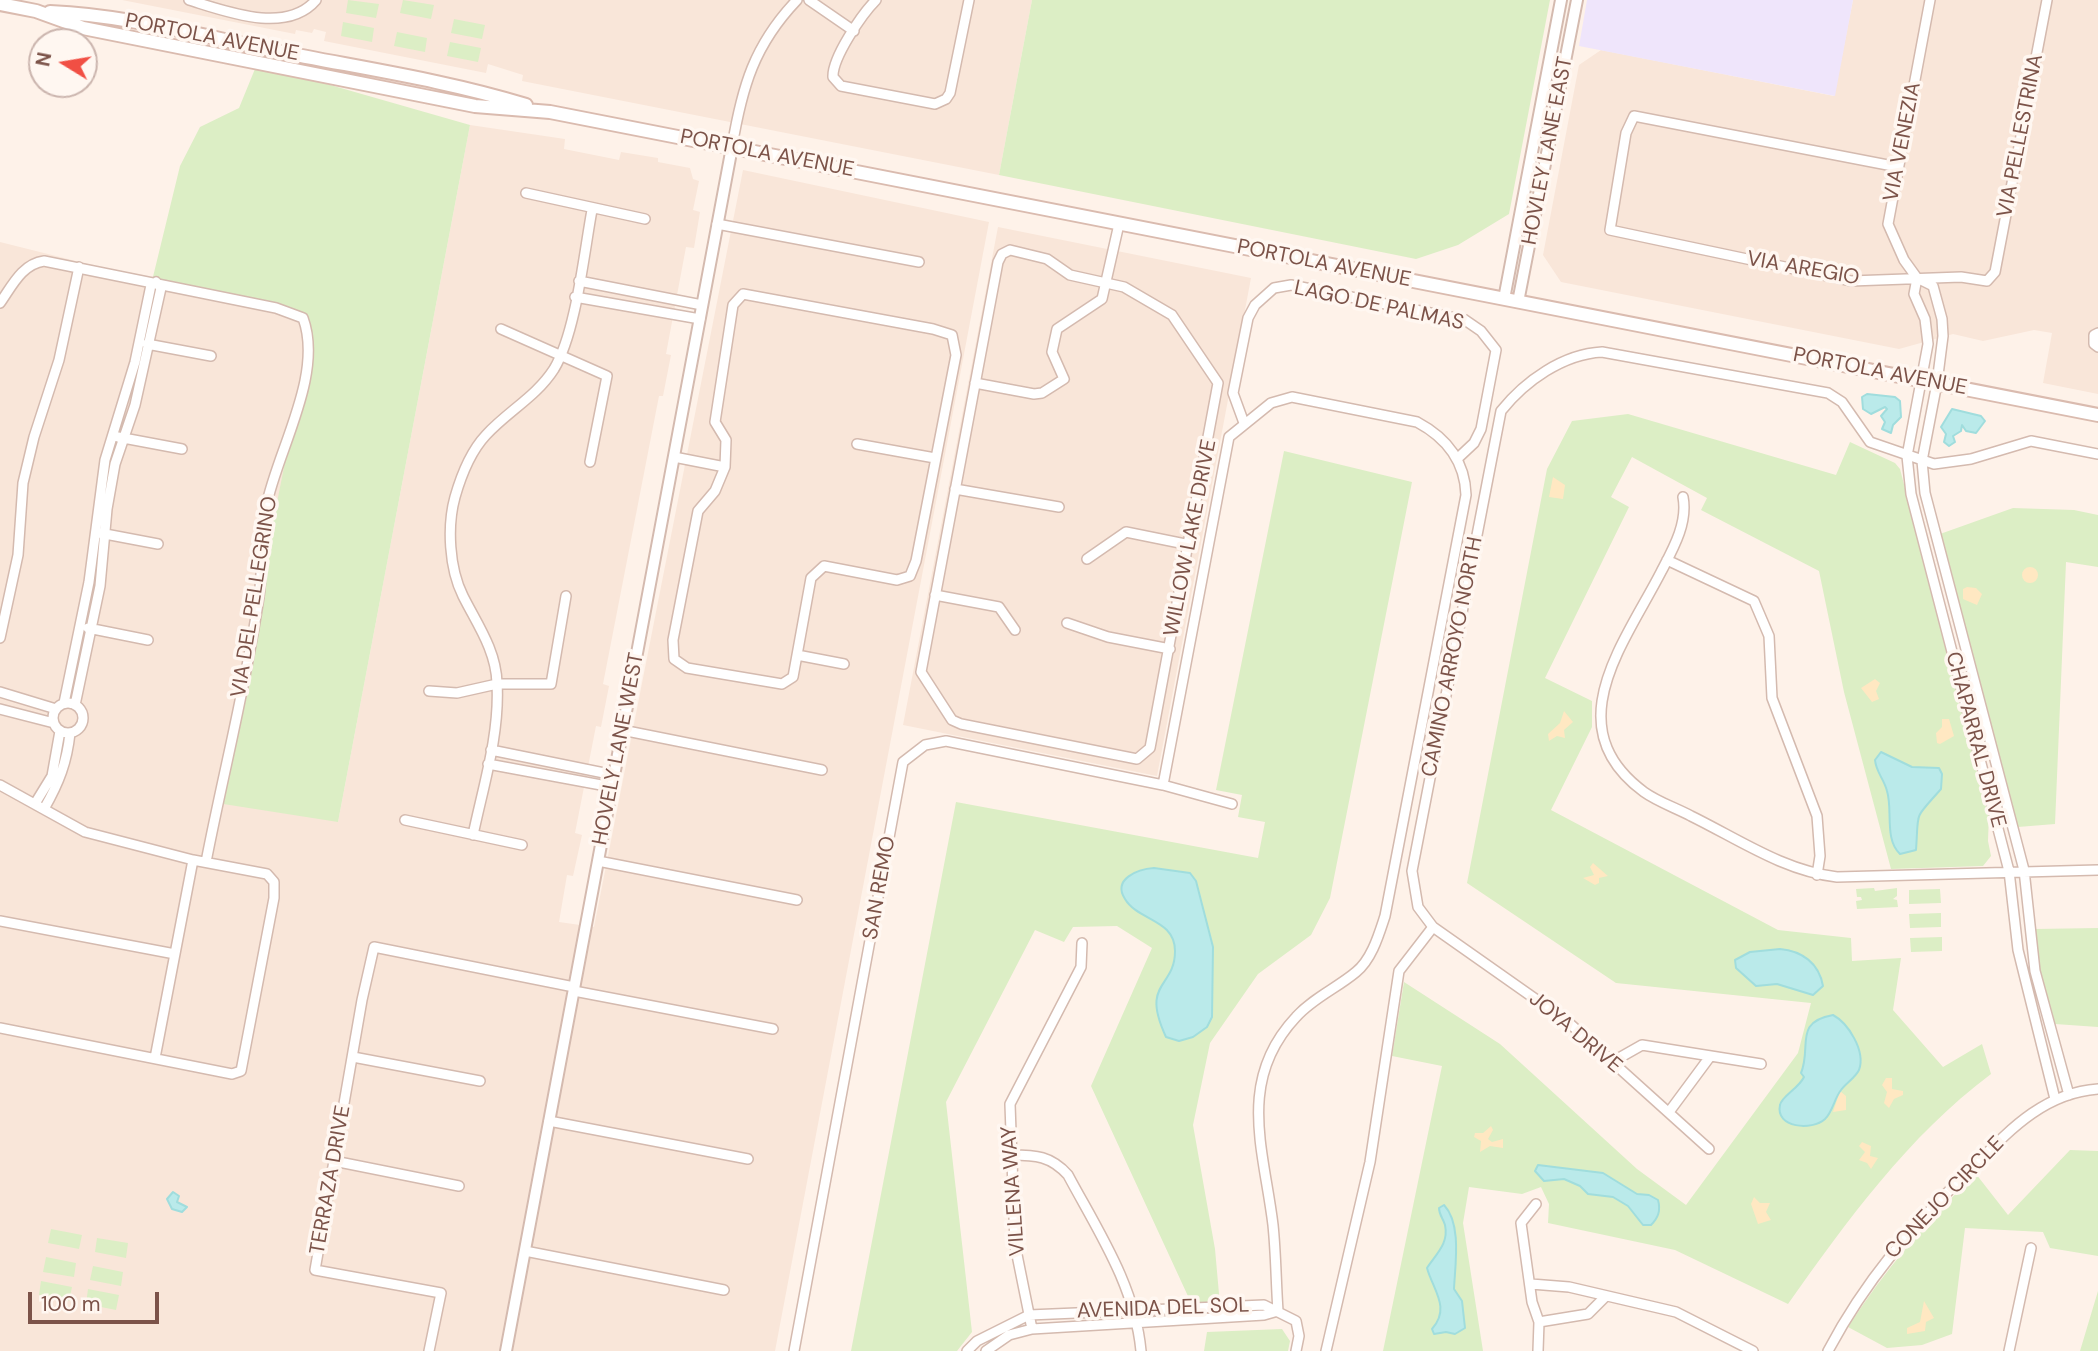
<!DOCTYPE html>
<html>
<head>
<meta charset="utf-8">
<style>
	body { margin:0 }
	#map { position:relative; width:2098px; height:1351px; overflow:hidden; background:#fef2e9; font-family:"DM Sans",sans-serif }
	canvas { display:block }
	.north { position:absolute; left:28px; top:28px; width:70px; height:70px; box-sizing:border-box; background:#fff7f1; border:2px solid #cbb5ae; border-radius:50%; rotate:281deg; font-size:19px; font-weight:700; line-height:28px; text-align:center; color:#7c5349 }
	.north::after { content:''; display:block; margin:auto; width:24px; height:32px; background:#f14f44; clip-path:polygon(50% 0,100% 100%,50% 72%,0 100%) }
	.scale { position:absolute; left:28px; top:1292px; width:131px; height:32px; box-sizing:border-box; border:4px solid #7c5349; border-top:0; padding-left:9px; font-size:21px; line-height:24px; white-space:nowrap; color:#7c5349; -webkit-text-stroke:5px #fff7f1; paint-order:stroke }
</style>
</head>
<body>
<div id="map">
<canvas width="2098" height="1351"></canvas>
<div class="north">N</div>
<div class="scale">100 m</div>
</div>
<script>
const c = document.querySelector('canvas').getContext('2d');
c.lineJoin = 'round';
function paint(path, color) {
  c.fillStyle = color;
  c.fill(path, 'evenodd');
}
function stroke(path, color, width, dash) {
  c.strokeStyle = color;
  c.lineWidth = width;
  c.lineCap = dash ? 'butt' : 'round';
  c.setLineDash(dash || []);
  c.stroke(path);
}
function write(font, color, halo, rows, align = 'center') {
  c.font = font + ' "DM Sans",sans-serif';
  c.lineWidth = 7;
  c.setLineDash([]);
  c.textBaseline = 'middle';
  c.strokeStyle = halo;
  c.fillStyle = color;
  for (const [text, x, y, turn = 0] of rows) {
    c.save();
    c.translate(x, y);
    c.rotate((+turn || 0) * Math.PI / 180);
    c.textAlign = isNaN(turn) ? turn : align;
    if (halo) c.strokeText(text, 0, 0);
    c.fillText(text, 0, 0);
    c.restore();
  }
}
const residential = new Path2D(`
	M122,0H1032L999,175L522,81L523,75L488,64L486,73L324,41L326,32L314,29L312,33L296,30L295,34Z
	M1853,0H2098V394L2043,383L2052,333L2034,330L1983,341L1953,334L1899,349L1561,282L1543,255L1579,65L1601,50L1834,96Z
	M470,125L565,139L564,149L619,160L621,152L658,158V162L690,168L693,179L699,181L693,210L700,212L694,248L686,247L666,354L671,355L663,396H659L603,684L609,686L601,727L596,726L575,833L582,835L573,876L567,875L559,922L594,927L743,170L989,222L775,1351H0V242L303,318L338,822Z
	M998,227L1251,278L1157,776L903,725Z`);
const education = new Path2D(`
	M1587,0H1853L1835,96L1579,46Z`);
const green = new Path2D(`
	M348,0L379,4L376,18L346,13Z
	M403,0L434,5L431,19L400,13Z
	M1032,0H1550L1509,214L1458,245L1416,259L999,175Z
	M454,19L485,25L482,39L451,33Z
	M343,22L374,28L372,42L341,36Z
	M397,32L427,38L425,52L394,46Z
	M450,42L481,48L478,62L447,56Z
	M257,64L470,125L338,822L217,803L310,337L303,318L151,285L180,166L200,127L239,108Z
	M1628,414L1836,475L1850,442L1895,463L1900,469L1989,813L1988,841L1991,856L1983,866L1891,869L1844,692L1819,571L1701,510L1707,498L1632,457L1611,497L1629,507L1545,678L1592,701V727L1551,810L1778,930L1851,938L1852,961L1901,958L1893,1010L1943,1067L1982,1044L1991,1074C1908,1136 1847,1221 1788,1304L1675,1250L1548,1223L1549,1204L1541,1187L1522,1194L1469,1187L1463,1223L1483,1351H1383L1442,1066L1392,1056L1404,982L1500,1044L1637,1169L1686,1205L1798,1053L1811,1003L1616,983L1467,883L1547,469L1572,421Z
	M1284,451L1412,482L1330,898L1311,935L1258,974L1210,1043L1193,1125L1215,1249L1220,1305L1193,1307L1091,1086L1152,948L1117,926L1073,927L1064,942L1035,930L946,1102L972,1332L957,1351H851L956,802L1258,858L1265,822L1238,817L1242,795L1216,790Z
	M2013,508L2074,510L2098,515V567L2066,562L2055,824L2018,827L1940,534Z
	M1874,888L1875,891L1897,888V896L1893,899L1897,900L1898,907L1857,909L1856,901L1862,900L1861,897H1857L1856,889Z
	M1940,889L1941,903L1909,904V890Z
	M1941,913V927L1910,928L1909,914Z
	M2098,928V1027L2055,1024L2038,968L2035,929Z
	M1942,937V951L1911,952L1910,938Z
	M2070,1150L2098,1151V1256L2050,1248L2043,1232L1965,1228L1952,1334L1922,1345L1887,1348L1848,1327C1885,1270 1927,1220 1976,1174L2008,1215Z
	M51,1229L82,1235L79,1249L48,1243Z
	M97,1238L128,1243L126,1258L95,1252Z
	M46,1257L76,1263L74,1277L43,1272Z
	M93,1266L123,1272L121,1286L90,1280Z
	M41,1281L72,1287L69,1301L39,1295Z
	M88,1289L119,1295L116,1310L86,1304Z
	M2098,1291V1351H2080Z
	M1282,1329L1290,1341L1288,1351H1204L1207,1332Z`);
const sand = new Path2D(`
	M1553,477L1565,485L1563,499L1549,497Z
	M2022 575a8 8 0 1 1 16 0a8 8 0 1 1-16 0Z
	M1967,587L1976,588L1982,594L1977,605L1963,599V589Z
	M1875,679L1880,683L1876,691L1879,699L1872,702L1861,688Z
	M1564,711L1573,722L1564,730L1565,738L1557,736L1549,741L1548,734L1560,723Z
	M1942,719H1949L1954,736L1940,744L1937,743L1936,733L1942,727Z
	M1593,863L1608,876L1599,878V883L1595,885L1583,878L1594,875L1590,867Z
	M1886,1078H1892V1089L1903,1091V1095L1894,1099L1889,1108L1884,1103L1887,1092L1882,1085Z
	M1840,1091L1846,1096V1110L1833,1112Z
	M1491,1126L1493,1130L1488,1139L1492,1142L1503,1139V1148L1490,1146L1480,1152L1481,1141L1474,1137L1475,1133H1483Z
	M1862,1142L1871,1146L1870,1156L1878,1158L1871,1169L1867,1163L1859,1160L1865,1152L1859,1146Z
	M1754,1197L1760,1203H1770L1766,1212L1771,1220L1758,1224L1751,1204Z
	M1924,1301L1934,1318L1926,1322L1925,1331L1907,1334V1328L1920,1322Z`);
const water = new Path2D(`
	M1867,394L1895,397L1900,401L1901,417L1893,425L1891,433L1882,429L1885,422L1881,416L1887,409L1885,407L1871,414L1863,409L1862,397Z
	M1952,409L1981,416L1985,421L1976,433L1966,431L1962,425L1961,431L1953,436L1955,442L1949,446L1944,442L1946,434L1941,427Z
	M1881,752L1912,767L1939,768L1942,774L1941,789C1913,821 1919,809 1916,850L1900,854C1884,839 1893,810 1887,791C1884,779 1876,772 1875,760Z
	M1154,868L1190,873L1196,881L1213,947L1212,1017L1207,1027L1193,1037L1179,1041L1166,1037C1140,981 1175,989 1175,951C1175,919 1138,921 1125,899C1112,879 1138,869 1154,868Z
	M1780,949C1802,951 1819,963 1823,986L1813,995L1777,984L1756,986L1736,968L1735,960L1750,952Z
	M1833,1015C1848,1023 1866,1051 1859,1070C1855,1078 1846,1083 1841,1090C1834,1099 1833,1111 1825,1119C1812,1131 1775,1128 1780,1105C1781,1097 1799,1088 1804,1077L1801,1073C1812,1047 1793,1022 1833,1015Z
	M1538,1165L1603,1173L1637,1194L1649,1195L1658,1200C1661,1211 1658,1218 1651,1225H1643L1628,1206L1613,1197L1588,1194L1580,1186L1564,1179L1544,1181L1535,1171Z
	M173,1192L179,1196L177,1202L187,1207L182,1212L172,1209L167,1199Z
	M1444,1205C1462,1224 1455,1265 1454,1289L1462,1301L1465,1328L1455,1334L1446,1332L1434,1334L1432,1329C1451,1308 1433,1290 1427,1268C1436,1254 1449,1244 1445,1225C1443,1218 1439,1215 1439,1208Z`);
const minor = new Path2D(`
	M189,0C225,11 286,35 316,0
	M809,0L854,31
	M876,0C862,14 832,58 833,77L841,86L935,104L946,99L950,93L969,0
	M1930,0L1888,224L1904,260L1917,278L1933,286L1942,319L1943,336L1937,383L1922,461L1925,493L2024,870L2035,971L2069,1095
	M732,147C742,87 754,45 797,0
	M1898,167L1634,116L1626,133L1610,230L1851,281L1961,277L1987,281L1995,272L2047,0
	M526,193L645,219
	M717,224L919,262
	M1010,250L1047,259L1070,275L1124,287L1172,315L1218,383L1150,748L1137,759L961,724L952,720L921,672L998,262L1002,254Z
	M1917,278L1914,294L1925,319L1928,344L1907,456L1911,494L2009,871L2018,950L2055,1099
	M579,281L702,305
	M743,294L933,329L952,335L956,355L916,561L910,576L897,580L824,566L811,578L793,677L782,684L687,668L674,659L673,640L698,511L715,491L725,467L726,440L715,422L733,305Z
	M575,297L700,319
	M0,303C12,286 22,264 44,261L276,308L303,318C324,375 277,451 266,507C261,537 263,567 259,597C246,686 223,774 206,862
	M501,329L607,376L590,462
	M2098,333L2094,335V344L2098,347
	M147,344L211,356
	M975,383L1034,394L1042,393L1064,379L1052,352L1057,329L1102,299L1119,224
	M1244,423L1233,393L1248,318L1255,305L1274,288L1291,285L1465,320L1481,331L1496,350L1481,429L1474,443L1458,458
	M118,437L182,449
	M857,444L935,458
	M674,457L725,467
	M955,489L1059,507
	M1683,497C1688,523 1673,549 1661,572C1624,644 1556,727 1644,792C1658,802 1676,808 1691,816C1738,839 1784,871 1837,877L2098,870
	M100,533L158,544
	M1087,559L1126,532L1190,545
	M1667,560L1754,601L1769,636L1772,698L1817,816L1820,856L1817,875
	M935,595L999,607L1015,630
	M1067,623L1108,637L1170,649
	M88,628L148,640
	M0,638L18,555L23,483L34,437L59,360L79,267
	M797,655L844,664
	M429,691L457,693L497,684H551L566,596
	M0,692L56,709
	M64,703L89,582L105,460L135,362L151,285L156,282L161,288L135,405L115,464L107,509L100,586L75,705
	M53 718a15 15 0 1 1 30 0a15 15 0 1 1-30 0Z
	M0,709L54,723
	M622,730L822,770
	M491,750L614,775
	M488,764L612,787
	M0,785L85,832L193,860L155,1058
	M1163,785L1229,437L1271,403L1292,397L1417,422C1447,438 1465,461 1466,495L1385,916C1379,934 1372,959 1356,972C1337,988 1313,998 1296,1017C1236,1081 1264,1150 1273,1225C1276,1254 1276,1283 1278,1311
	M36,802L52,776L60,731
	M44,809C59,783 67,762 70,733
	M405,820L522,845
	M473,835C483,787 500,734 497,683C496,650 477,624 463,596C449,568 447,526 455,497C461,476 471,451 486,435C508,411 536,397 554,369C576,333 584,253 592,210
	M598,861L797,900
	M0,921L175,954
	M1433,927L1568,1022L1709,1149
	M574,991L773,1029
	M0,1028L232,1074L241,1071L274,898V882L267,874L193,860
	M353,1057L480,1081
	M1612,1062L1642,1045L1761,1064
	M1669,1112L1709,1058
	M549,1121L748,1159
	M1011,1155C1036,1155 1051,1156 1068,1175C1098,1231 1135,1286 1141,1351
	M334,1161L459,1186
	M1536,1204L1521,1223L1532,1302L1539,1322L1538,1351
	M525,1251L724,1290
	M1531,1284L1569,1287L1676,1312L1753,1351
	M1539,1322L1588,1314L1606,1296
	M1032,1329L1015,1245L1010,1104L1081,967L1082,943
	M429,1351L441,1293L315,1270L362,1000L374,947L574,987
	M794,1351L903,762L925,745L946,741L1163,785L1232,804
	M967,1351L977,1341L1029,1315L1264,1305L1296,1321L1299,1336L1296,1351
	M986,1351L1009,1335L1032,1329L1264,1315L1278,1311
	M1326,1351L1370,1162L1399,971L1433,927L1418,907L1412,871L1501,411C1525,381 1563,354 1602,352L1828,393L1842,402L1870,442L1934,464L1971,459L2031,441L2098,454
	M1828,1351C1865,1281 1913,1225 1970,1170C2007,1133 2042,1093 2098,1089
	M2009,1351L2031,1248`);
const tertiary = new Path2D(`
	M1504,299L1561,0
	M1518,302L1577,0
	M506,1351L732,147`);
const secondary = new Path2D(`
	M0,4L36,11L83,28L475,106L550,112L2098,415
	M50,12C126,15 202,36 276,51C360,68 445,80 526,105`);
const streetNames = [
	["PORTOLA AVENUE",212,38,11],
	["VIA PELLESTRINA",2021,136,-79],
	["VIA VENEZIA",1903,142,-79],
	["HOVLEY LANE EAST",1548,151,-79],
	["PORTOLA AVENUE",767,154,11],
	["PORTOLA AVENUE",1324,264,11],
	["VIA AREGIO",1803,269,10],
	["LAGO DE PALMAS",1379,306,12],
	["PORTOLA AVENUE",1880,372,11],
	["WILLOW LAKE DRIVE",1191,538,-79],
	["VIA DEL PELLEGRINO",255,597,-81],
	["CAMINO ARROYO NORTH",1453,657,-79],
	["CHAPARRAL DRIVE",1975,740,75],
	["HOVELY LANE WEST",619,749,-79],
	["SAN REMO",880,888,-80],
	["JOYA DRIVE",1575,1033,40],
	["TERRAZA DRIVE",331,1180,-80],
	["VILLENA WAY",1014,1191,-94],
	["CONEJO CIRCLE",1945,1198,-46],
	["AVENIDA DEL SOL",1163,1309,-2]
];
paint(residential, '#f9e6d9');
paint(education, '#efe5fb');
paint(green, '#dceec5');
paint(sand, '#ffe8c2');
paint(water, '#baeaea');
stroke(water, '#a0dddd', 2);
stroke(minor, '#d4baaf', 12);
stroke(tertiary, '#d4baaf', 14);
stroke(secondary, '#dabbaf', 16);
stroke(minor, '#fff', 9);
stroke(tertiary, '#fff', 10);
stroke(secondary, '#fff', 12);
write('21px', '#7c5349', '#fff7f1', streetNames);
</script>
</body>
</html>
